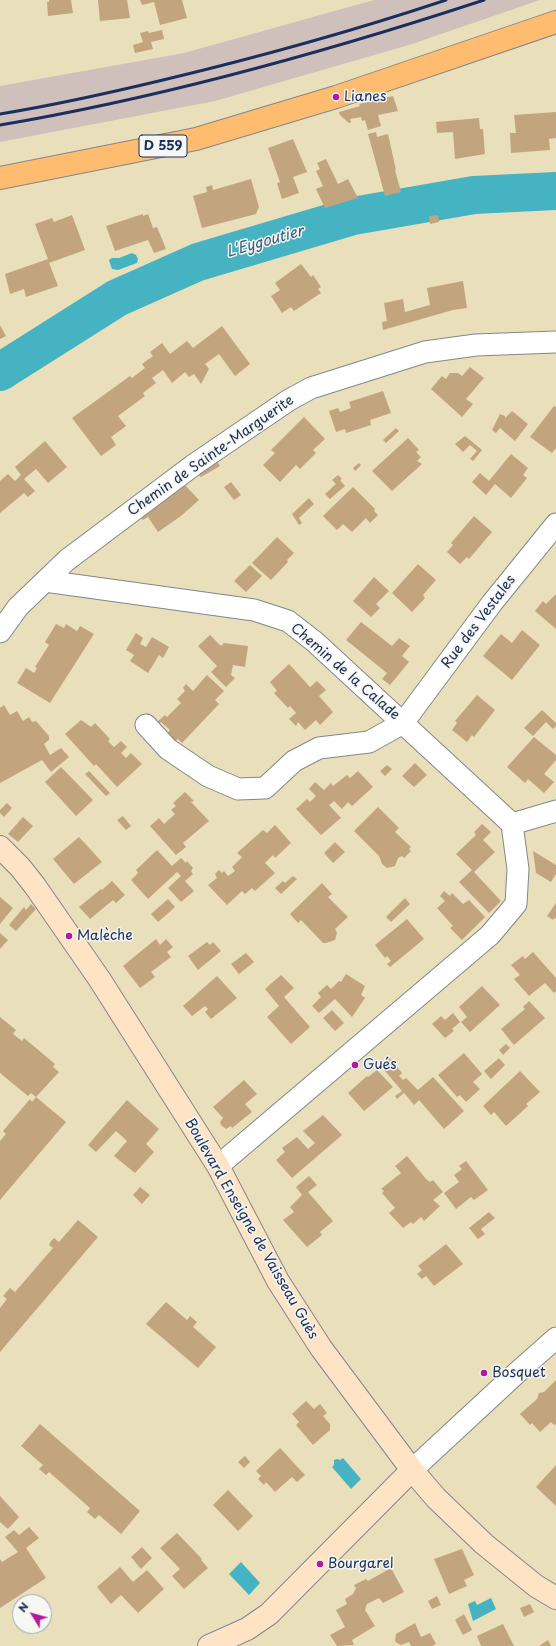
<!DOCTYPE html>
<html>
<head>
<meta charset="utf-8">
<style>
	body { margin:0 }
	#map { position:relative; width:556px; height:1646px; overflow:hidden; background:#e9dfba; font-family:"Playpen Sans",sans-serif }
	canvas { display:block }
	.north { position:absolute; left:12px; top:1594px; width:40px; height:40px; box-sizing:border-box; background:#f6f6f2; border:1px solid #9ea6b7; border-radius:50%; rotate:307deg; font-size:11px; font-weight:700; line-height:16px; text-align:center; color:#1b2f5e }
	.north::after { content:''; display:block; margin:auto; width:14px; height:18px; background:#b5179e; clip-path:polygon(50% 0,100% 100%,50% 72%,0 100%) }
</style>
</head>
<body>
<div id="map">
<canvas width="556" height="1646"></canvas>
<div class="north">N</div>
</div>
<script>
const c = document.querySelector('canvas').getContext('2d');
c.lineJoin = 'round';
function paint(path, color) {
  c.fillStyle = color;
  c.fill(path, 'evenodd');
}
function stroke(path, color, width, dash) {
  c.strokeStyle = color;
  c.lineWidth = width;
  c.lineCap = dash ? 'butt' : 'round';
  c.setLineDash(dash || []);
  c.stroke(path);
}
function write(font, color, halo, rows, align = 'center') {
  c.font = font + ' "Playpen Sans",sans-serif';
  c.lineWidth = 3;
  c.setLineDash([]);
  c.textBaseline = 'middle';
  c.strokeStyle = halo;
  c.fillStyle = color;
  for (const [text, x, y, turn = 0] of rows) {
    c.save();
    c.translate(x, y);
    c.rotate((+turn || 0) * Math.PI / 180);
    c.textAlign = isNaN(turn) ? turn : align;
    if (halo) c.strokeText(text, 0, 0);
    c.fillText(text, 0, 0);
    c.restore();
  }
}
const industrial = new Path2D(`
	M374,0H540L409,45L215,101L0,142V86L184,53Z`);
const water = new Path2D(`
	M132,253L136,255L138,259L137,263L118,270L112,269L109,260L112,258H119Z
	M343,1458L361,1479L351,1489L332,1467L334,1465V1460L337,1459L340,1460Z
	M241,1562L260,1583L249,1595L229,1574Z
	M491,1598L496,1609L473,1621L468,1604L475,1601L477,1605Z`);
const river = new Path2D(`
	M0,372L117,298L198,262L353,216L474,195L556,191`);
const building = new Path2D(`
	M49,0H71L73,13L48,16L47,2H49Z
	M98,0H127L130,18L100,21Z
	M140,0H182L187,18L160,25L154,2L142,5Z
	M162,30L164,39L151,42L153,49L135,53L133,45L143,42L140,33L148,31L149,33Z
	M393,96L398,111L378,115L381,126L368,130L365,120L362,121L361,117L350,119L351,122L349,123L340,115L339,112L360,106L359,104Z
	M556,112V138L549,139L550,150L511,153L510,133H516L514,115Z
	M479,118L480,129H483L485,154L455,159L453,132L437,133L436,122Z
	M376,132L377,137L388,134L396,170H395L401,192L385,196L368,134Z
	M293,139L307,172L293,177L299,193L282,199L277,183L280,182L268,148Z
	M326,159L338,184L348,179L358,198L325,208L316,189L323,186L316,171L320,169L317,163Z
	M251,179L259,207L256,214L202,228L193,196L207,192L206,187L212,185L213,190Z
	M143,214V216L148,214L153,228L157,227L166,249L154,253L148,240L115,251L106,226Z
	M72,215L85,250L49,263L58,286L26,297L24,289L10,294L5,274L48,259L35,224L52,218L54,222Z
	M438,215L439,222L430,224L429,216Z
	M301,264L311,277L313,275L321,287L318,289L321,293L294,311L291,307L282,313L271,296L280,290L275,283Z
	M463,281L467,308L453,310L383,330L382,322L387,321L384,303L403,299L405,312L430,305L427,288Z
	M0,325L6,336L0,339Z
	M222,326L250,364L235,376L219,354L205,364L209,369L201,384L194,374L189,377L185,372L172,383L163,370L152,378L156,383L143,393L145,396L118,416L126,426L111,437L116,445L101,456L72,418L130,376L132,378L145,368L142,364L153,356L150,352L162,343L170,354L187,341L193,348Z
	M470,367L484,378L466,399L473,404L462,417L431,389L442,376L446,379L450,373H458L462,376Z
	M383,391L391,413L370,420L371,425L346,433L345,429L336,432L329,411L338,408L340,412L351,408L349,402Z
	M554,406L556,407V448L552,453L530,437Z
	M512,411L528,424L515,441L500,428L496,433L492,430L500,414L505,416V418Z
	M304,417L325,439L313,450L316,453L300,469L296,465L280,482L263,465L275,453L271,450Z
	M396,428L399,431L386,443L383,440Z
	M465,436L482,450L473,461L470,459L477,451L470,445L463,452L455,444Z
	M408,438L419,450L416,452L421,457L417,461L422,464L392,491L372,471Z
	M45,441L67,467L48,483L36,469L24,479L35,491L28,497L24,493L0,513V481L8,474L15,481L21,475L15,467Z
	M511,454L528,468L523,475L527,478L511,498L495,484L486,495L472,482L480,473L489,481Z
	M217,461L220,466L201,477L197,473Z
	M359,463L361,465L355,471L353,468Z
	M338,475L342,479L340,480L345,486L330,499L325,494L336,484L332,480Z
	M231,482L241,495L234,500L224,487Z
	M183,483L199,500L181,516L158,532L148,517L143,520L140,516Z
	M353,487L375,509L374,511L378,515L370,523L366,518L352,532L343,524L337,530L323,516Z
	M309,498L314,504L299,518L302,523L299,525L292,514Z
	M474,516L492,532L469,559L467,557L460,564L447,552L453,545L451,543Z
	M277,537L294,553L287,560L288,562L271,580L252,563Z
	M418,564L436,580L423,595L425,598L412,612L392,593Z
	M250,565L262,576L246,592L234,581Z
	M374,577L389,591L376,604L380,608L371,617L353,601Z
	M556,594V629L535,611L543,601L546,604Z
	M361,622L392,646L399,638L410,646L402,656L409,662L390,685L382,679L387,673L346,640Z
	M56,624L64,628L66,624L77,631L80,626L94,634L50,703L17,683L26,668L34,673L37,668L35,667L49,645L45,642Z
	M522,630L540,645L512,680L483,656L501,634L512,643Z
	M136,633L143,638L140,644L146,647L152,637L169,647L163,658L159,655L148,673L130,661L134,655L126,650Z
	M210,635L221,646L224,643L248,646L245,667L233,665L231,675L235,678L226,687L211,672L217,666L198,646Z
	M289,664L310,687L317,681L326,690L319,696L333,712L320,725L316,720L305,730L298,722L296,726L289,719L296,713L290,706L288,708L274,693L277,691L270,682Z
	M207,675L224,691L215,700L219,704L182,743L178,739L174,742L167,734L170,730L161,722L159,724L157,722L165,715L167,717L181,703L177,699L185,691L183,688L186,684L193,691Z
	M477,695L495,710L474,737L472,735L467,742L452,730L457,723L455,721Z
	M4,705L10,715L17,711L23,721L29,717L32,722L36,721L49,736V740L44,744L50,755L61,748L69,757L51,772L42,760L0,783V708Z
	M542,710L556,723V726L553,729L546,722L533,736L524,728Z
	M81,720L91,727L95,723L110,739L108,741L114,747L121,741L127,747L121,753L126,758L131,753L142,764L117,787L96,764L94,766L65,734Z
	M534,737L556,755V760L544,774L554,782L544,793L528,779L525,783L507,767Z
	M415,763L427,775L414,787L402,776Z
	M387,765L392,769L385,776L380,771Z
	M61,767L93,800L76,816L45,782Z
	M89,771L110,793L106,796L85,774Z
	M358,771L373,787L352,806L348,802L342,809L334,801L329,805L341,818L321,835L296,809L307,799L310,802L316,796L309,789L315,782L324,790L331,783L333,786L347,775L350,778Z
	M185,792L194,801L191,802L209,821L183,843L186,847L176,855L150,826L159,818L164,824L175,814L171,810L176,806L173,803Z
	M7,803L12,808L4,817L0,813V810Z
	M378,807L399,828L395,832L411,847L409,849L411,851L404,858L402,856L398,858L395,866L387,868L382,864L379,856L354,831Z
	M123,816L131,826L126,830L117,820Z
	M23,817L33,826L18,842L8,834Z
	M482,824L491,832L483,840L495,852L474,872L501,901L489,913L459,882L472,870L456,854L476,835L474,832Z
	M275,825L291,843L275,858L273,855L265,863L275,873L255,891L252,888L245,894L242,891L227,905L208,885L217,878L215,874L219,870L222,873L224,871L228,876L235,871L232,867L242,857L237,853L263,830L267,833Z
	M79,837L102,862L74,884L53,859Z
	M335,842L345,852L333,863L324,853Z
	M157,850L172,866L181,858L186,863L187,861L193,868L191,871L193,874L185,881L194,891L181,902L168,888L181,876L177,872L148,899L131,880L138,873L136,870Z
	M533,851L556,865V874L551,882L536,873Z
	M293,876L297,879L281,894L275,888L283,881L285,883Z
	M112,881L125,895L116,903L113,900L90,919L79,907L101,889L102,890Z
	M322,883L332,894L328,897L348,917L335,929L337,933L335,940L326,943H323L301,920L298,923L290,914Z
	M444,891L450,896L452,893L463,904L469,900L485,917L462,940L450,928L453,926L437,908L445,901L440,896Z
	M0,897L13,908L0,924Z
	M405,898L410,904L391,922L386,917Z
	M168,899L175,907L158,922L151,914Z
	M556,903V919L554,918L553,920L547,916Z
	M31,904L36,909L16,931L9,925L24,907L26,910Z
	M407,919L424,939L390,967L387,964L391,961L387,956L385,958L375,945Z
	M0,933L8,940L0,949Z
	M156,939L160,945L166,939L173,947L167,952L171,957L151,972L155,977L140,988L123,966Z
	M207,942L210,945L213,942L221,951L198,970L188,956Z
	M533,952L556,978V991L554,993L545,983L529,996L514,979L520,975L511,965L523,956L525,959Z
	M246,953L254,962L239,974L231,964Z
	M346,974L365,986L361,995L365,998L352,1017L335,999L319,1013L312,1006L321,997L318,993L327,985L331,989L339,981L341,982Z
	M281,975L294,988L284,997L310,1027L291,1044L267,1017L279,1006L265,989Z
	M217,976L237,998L211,1019L205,1012L208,1009L205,1006L192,1016L183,1006Z
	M482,986L500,1005L470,1032L461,1022L467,1017L459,1007Z
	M529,1001L545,1018L514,1045L501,1029L525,1009L523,1007Z
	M332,1010L344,1023L335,1031L323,1018Z
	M453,1013L460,1022L452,1029L454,1031L445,1038L432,1024L441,1016L445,1020Z
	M0,1017L16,1030L13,1034L22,1041L24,1038L55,1064L53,1067L59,1072L36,1097L66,1122L0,1200V1141L6,1134L3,1131L30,1099L32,1102L36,1097L31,1093L28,1096L0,1073Z
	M506,1044L510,1048L503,1055L499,1050Z
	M464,1053L482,1074L473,1082L480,1089L466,1102L460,1095L457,1097L438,1075Z
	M389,1057L402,1073L399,1076L403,1080L406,1078L418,1090L433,1077L464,1111L444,1129L419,1100L414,1105L404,1093L397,1099L395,1096L402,1091L380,1065Z
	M499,1058L505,1065L491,1079L484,1071Z
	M377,1070L393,1087L364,1111L348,1093L367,1076L368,1077Z
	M520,1071L540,1092L526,1104L528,1106L506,1126L494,1112L491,1115L483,1106Z
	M244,1080L257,1094L245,1104L252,1112L232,1128L231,1126L226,1129L221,1125L220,1122L223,1118L213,1107Z
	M127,1100L159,1129L146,1144L154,1152L135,1173L114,1156L127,1141L116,1131L96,1152L88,1145Z
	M323,1115L342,1135L292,1178L276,1160L285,1152L282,1148L297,1137L308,1149L315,1143L303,1131Z
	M407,1156L426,1179L430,1182L433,1180L443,1192L433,1200L440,1206L424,1221L421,1217L413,1224L411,1222L403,1228L389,1213L395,1208L382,1193L384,1191L381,1189L401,1173L395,1166Z
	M466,1161L488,1190L474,1200L471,1197L456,1209L444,1193L459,1182L454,1175L462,1169L459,1166Z
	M309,1176L317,1185L308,1192L333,1221L320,1232L322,1235L307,1247L283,1220L294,1212L290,1207L302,1195L296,1187Z
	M140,1187L150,1195L142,1204L133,1195Z
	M489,1212L495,1218L481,1229L485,1234L478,1239L469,1228Z
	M78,1220L98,1237L0,1352V1308L7,1299L3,1296L10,1288L15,1292L53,1248L49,1245L51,1241L54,1238L59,1242Z
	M446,1244L463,1264L434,1286L426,1276L422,1279L417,1274L422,1270L418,1266Z
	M166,1302L187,1320L190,1316L197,1322L193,1327L216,1347L198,1368L146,1324Z
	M556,1380V1424L554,1425L551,1422L540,1432L532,1423L530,1425L520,1414L537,1399L539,1393L544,1392Z
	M306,1401L314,1409L320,1404L327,1413L323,1416L330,1424V1430L313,1445L296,1425L299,1422L292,1414Z
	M40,1424L140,1511L121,1534L99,1515L95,1519L87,1512L90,1508L49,1472L46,1475L39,1469L43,1465L21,1446Z
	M280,1448L305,1475L297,1482L292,1477L275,1492L266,1482L264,1485L258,1479L261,1476L256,1471Z
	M245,1456L250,1462L244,1468L238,1462Z
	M556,1465V1506L536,1487Z
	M228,1490L253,1516L238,1531L213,1505Z
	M0,1496L19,1517L8,1529L0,1522Z
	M29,1527L39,1538L26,1548L46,1578L0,1608V1559L2,1562L18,1552L5,1537L14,1530L19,1535Z
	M177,1533L202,1559L201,1560L208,1568L184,1589L172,1576L180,1569L160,1548Z
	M142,1547L152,1558L141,1569L131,1557Z
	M462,1549L474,1575L464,1580L467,1586L449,1594L434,1559Z
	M120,1567L133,1582L147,1570L164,1589L138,1613L121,1595L111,1604L97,1587Z
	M391,1568L404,1592L383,1603L379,1598L367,1604L365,1610L375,1626L352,1640L354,1645L337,1646L330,1635L345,1627L336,1610L347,1604L345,1599L353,1594L356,1588L354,1585L366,1579L368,1581Z
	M437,1596L441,1605L432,1609L428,1601Z
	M530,1604L534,1612L524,1617L520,1608Z
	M464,1614L472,1630L463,1635L455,1620Z
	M415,1623L421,1637L430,1633L436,1644L432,1646H411L409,1642L401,1645L397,1643L395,1641L396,1634Z
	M503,1624L514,1646H481L477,1636Z
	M548,1640L551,1646H539Z`);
const street = new Path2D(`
	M45,581L254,610L288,621L315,642L512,824
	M0,632L18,607L67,560L195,464L289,400L311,388L425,352L476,345L556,342
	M146,725L168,749L208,776L238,789L265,788L294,761L319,748L369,742L403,723L492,603L556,524
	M512,824L556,811
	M218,1166L490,935L516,904L518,869L512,824
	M412,1470L521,1369L556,1338`);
const secondary = new Path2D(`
	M0,847L20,867L35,886L100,980L218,1166L278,1281L321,1348L412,1470L436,1498L484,1544L536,1586L556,1598
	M209,1646L247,1629L269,1614L412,1470`);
const primary = new Path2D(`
	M0,178L196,139L336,97L556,22`);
const rail = new Path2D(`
	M0,114C55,105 109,93 163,80C259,57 353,31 446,0
	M0,125C165,97 326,52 484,0`);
const markers = [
	[336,97,4,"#b5179e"],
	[69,936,4,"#b5179e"],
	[355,1065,4,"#b5179e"],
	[484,1373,4,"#b5179e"],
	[320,1564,4,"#b5179e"]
];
const shields = [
	[163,146,48]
];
const shieldNames = [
	["D 559",163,146]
];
const poiNames = [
	["Lianes",344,97],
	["Malèche",77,936],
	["Gués",363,1065],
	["Bosquet",492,1373],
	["Bourgarel",328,1564]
];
const streetNames = [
	["Chemin de Sainte-Marguerite",211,456,-35],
	["Rue des Vestales",479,622,-53],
	["Chemin de la Calade",345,672,41],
	["Boulevard Enseigne de Vaisseau Guès",251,1229,60]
];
const waterNames = [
	["L'Eygoutier",265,242,-16]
];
paint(industrial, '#d0c0bc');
paint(water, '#45b3c2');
stroke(river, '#45b3c2', 38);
paint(building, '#c2a57f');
stroke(street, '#82878c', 23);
stroke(secondary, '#82878c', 24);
stroke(primary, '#82878c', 24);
stroke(street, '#fff', 21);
stroke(secondary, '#fee4c5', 22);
stroke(primary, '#fdbc6f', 22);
stroke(rail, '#1b2f5e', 3);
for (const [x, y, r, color] of markers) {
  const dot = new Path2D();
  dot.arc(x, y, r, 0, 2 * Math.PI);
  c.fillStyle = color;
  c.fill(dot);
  stroke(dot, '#f6f6f2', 1.5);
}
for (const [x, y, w] of shields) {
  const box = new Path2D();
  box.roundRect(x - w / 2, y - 11, w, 22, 3);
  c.fillStyle = '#f6f6f2';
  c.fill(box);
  stroke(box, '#1b2f5e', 1);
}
write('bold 13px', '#1b2f5e', null, shieldNames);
write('14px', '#1b2f5e', '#f6f6f2', poiNames, 'left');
write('14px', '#1b2f5e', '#f6f6f2', streetNames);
write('italic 15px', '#2a5d81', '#f6f6f2', waterNames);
</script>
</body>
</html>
